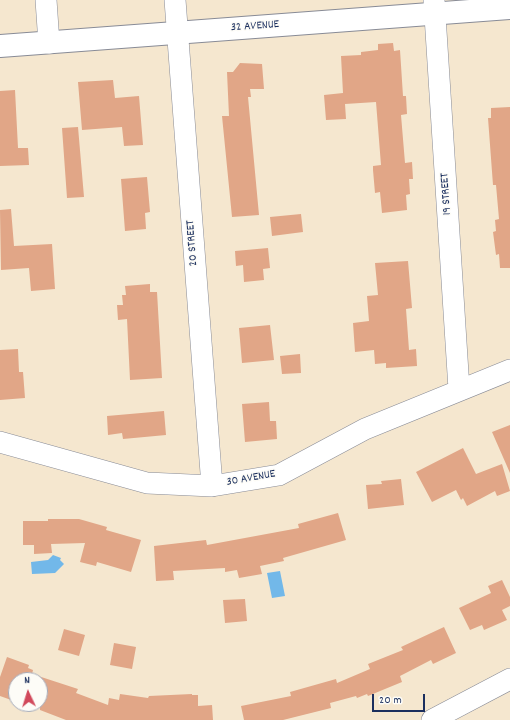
<!DOCTYPE html>
<html>
<head>
<meta charset="utf-8">
<style>
	body { margin:0 }
	#map { position:relative; width:510px; height:720px; overflow:hidden; background:#f5e7cf; font-family:Dekko,sans-serif }
	canvas { display:block }
	.north { position:absolute; left:8px; top:672px; width:40px; height:40px; box-sizing:border-box; background:#fdfcf7; border:1px solid #a3aaba; border-radius:50%; rotate:356deg; font-size:11px; font-weight:700; line-height:16px; text-align:center; color:#1b2f5e }
	.north::after { content:''; display:block; margin:auto; width:14px; height:18px; background:#d1495b; clip-path:polygon(50% 0,100% 100%,50% 72%,0 100%) }
	.scale { position:absolute; left:372px; top:694px; width:53px; height:18px; box-sizing:border-box; border:2px solid #1b2f5e; border-top:0; padding-left:5px; font-size:12px; line-height:14px; white-space:nowrap; color:#1b2f5e; -webkit-text-stroke:3px #fdfcf7; paint-order:stroke }
</style>
</head>
<body>
<div id="map">
<canvas width="510" height="720"></canvas>
<div class="north">N</div>
<div class="scale">20 m</div>
</div>
<script>
const c = document.querySelector('canvas').getContext('2d');
c.lineJoin = 'round';
function paint(path, color) {
  c.fillStyle = color;
  c.fill(path, 'evenodd');
}
function stroke(path, color, width, dash) {
  c.strokeStyle = color;
  c.lineWidth = width;
  c.lineCap = dash ? 'butt' : 'round';
  c.setLineDash(dash || []);
  c.stroke(path);
}
function write(font, color, halo, rows, align = 'center') {
  c.font = font + ' Dekko,sans-serif';
  c.lineWidth = 3;
  c.setLineDash([]);
  c.textBaseline = 'middle';
  c.strokeStyle = halo;
  c.fillStyle = color;
  for (const [text, x, y, turn = 0] of rows) {
    c.save();
    c.translate(x, y);
    c.rotate((+turn || 0) * Math.PI / 180);
    c.textAlign = isNaN(turn) ? turn : align;
    if (halo) c.strokeText(text, 0, 0);
    c.fillText(text, 0, 0);
    c.restore();
  }
}
const water = new Path2D(`
	M53,555L61,558L60,560L64,564L55,573L32,574L31,562L48,560Z
	M280,571L285,596L272,598L267,573Z`);
const building = new Path2D(`
	M393,43L394,51L400,50L403,96H406L407,114L401,115L405,163L412,162L413,179H409L410,194L406,195L407,210L382,213L380,192L375,193L373,170V166L381,165L376,102L345,104L346,119L326,120L324,95L343,93L341,56L361,55V52L378,50V44Z
	M240,63L262,64L264,89H250L251,97H248L259,215L232,217L222,116H229L227,72H233Z
	M113,80L115,98L139,96L143,145L124,146L122,127L82,130L78,82Z
	M15,90L18,148H28L29,165L0,166V91Z
	M510,107V268H500L499,254L496,255L493,232L496,231L495,220L499,219L496,185H493L488,118H491V108Z
	M78,127L84,197L67,198L62,128Z
	M147,177L150,212L145,213L146,229L125,231L121,179Z
	M11,209L14,246L52,244L55,289L31,291L29,268L1,270L0,210Z
	M301,214L303,232L272,236L270,217Z
	M268,248L270,268L263,269L264,280L244,282L243,265L236,266L235,251Z
	M408,261L412,308L406,309L409,350L416,349L417,366L386,368V363L375,364L374,350L355,352L353,323L369,321L367,296L378,295L375,263Z
	M150,284V292H157L162,378L130,380L127,319L118,320L117,305H123L122,295H126L125,286Z
	M270,325L274,360L242,363L239,328Z
	M18,349L19,372H23L25,398L0,400V350Z
	M300,354L301,373L282,374L280,356Z
	M269,402L270,421H276L277,439L245,442L242,404Z
	M164,411L166,435L123,439L122,433L108,435L107,416Z
	M510,425V473L492,432Z
	M463,448L476,474L502,464L510,491L497,496L495,491L467,506L463,498L461,500L456,490L432,502L416,472Z
	M401,479L404,505L368,509L366,485L382,484L381,481Z
	M338,513L346,540L283,558L284,561L260,566L262,574L239,578L237,570L225,572V568L173,571L174,580L156,581L154,546L206,540L207,545L299,528L298,524Z
	M48,519H79L107,527L106,530L141,540L131,572L97,562L96,566L80,562L85,543L51,544L52,553L34,554V545H23V521H48Z
	M502,580L510,597V606L502,610L507,620L484,630L482,625L470,630L459,608L491,593L488,586Z
	M245,599L247,621L225,623L223,600Z
	M444,627L456,653L433,664L431,660L400,676L402,682L368,696L367,694L357,698L356,696L330,703L331,708L283,720H244L241,706L291,696L290,692L336,679L337,683L370,669L368,664L403,650L401,647Z
	M64,629L85,635L79,656L58,650Z
	M114,643L136,647L132,669L110,665Z
	M7,657L29,665L28,668L33,670L32,674L78,689L76,693L108,705L109,698L119,700L120,694L148,698L149,696L192,694V695H198V706L212,705L213,720H66L40,710V707L33,704H40V680H16V698L14,701L0,696V677Z`);
const minor = new Path2D(`
	M46,0L49,43
	M175,0L212,486
	M434,0L459,389
	M0,442L147,483L212,486L279,475L365,429L510,370
	M432,720L510,679`);
const tertiary = new Path2D(`
	M0,46L510,8`);
const streetNames = [
	["32 AVENUE",255,27,-4],
	["19 STREET",447,194,-94],
	["20 STREET",193,243,-94],
	["30 AVENUE",251,479,-10]
];
paint(water, '#72b8e9');
paint(building, '#e1a687');
stroke(minor, '#888b96', 22);
stroke(tertiary, '#888b96', 24);
stroke(minor, '#fff', 21);
stroke(tertiary, '#fff', 22);
write('12px', '#1b2f5e', '#fdfcf7', streetNames);
</script>
</body>
</html>
